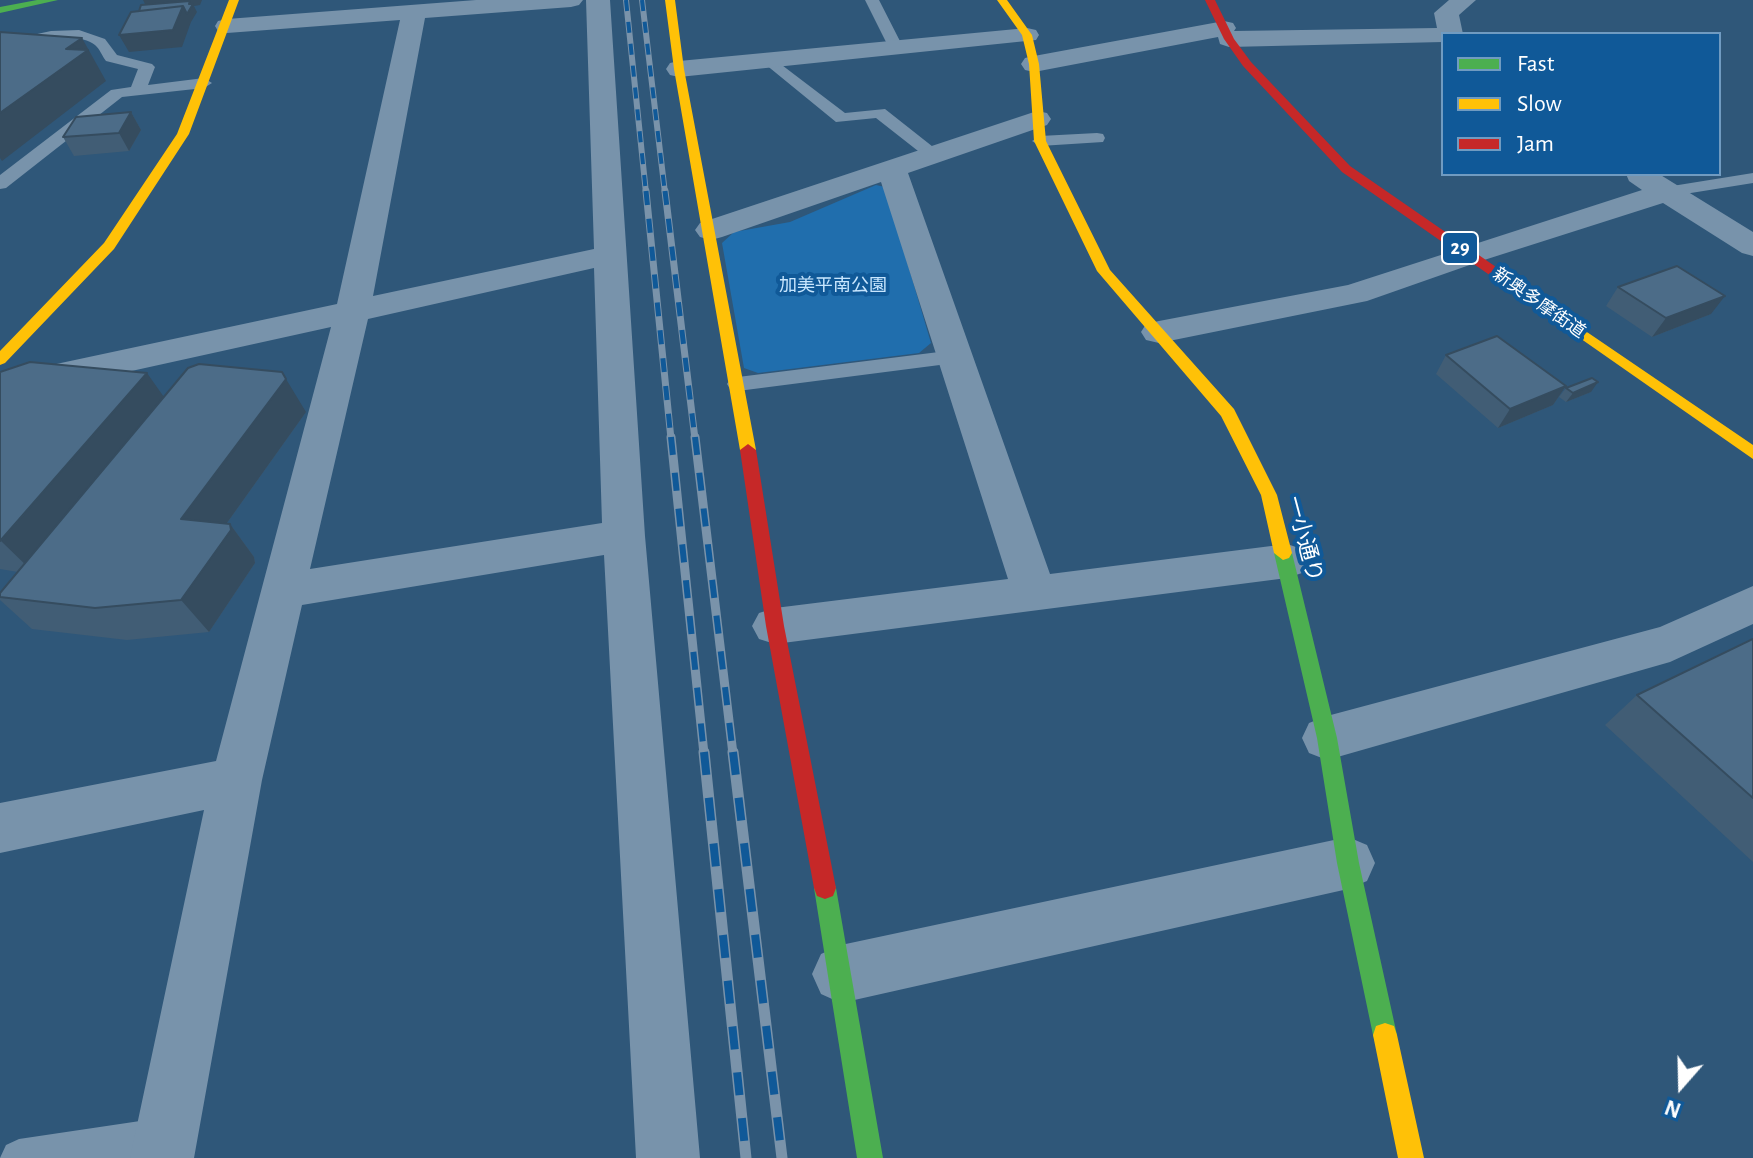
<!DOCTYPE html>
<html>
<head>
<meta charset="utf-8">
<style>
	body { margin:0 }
	#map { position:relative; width:1753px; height:1158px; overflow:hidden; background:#2f5779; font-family:"Alegreya Sans",sans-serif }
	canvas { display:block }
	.legend { position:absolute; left:1441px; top:32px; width:280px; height:144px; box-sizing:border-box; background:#105998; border:2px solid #709bc1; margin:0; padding:10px 14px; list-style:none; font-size:24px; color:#fff }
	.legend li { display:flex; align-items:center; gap:16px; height:40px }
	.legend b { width:40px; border:2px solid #709bc1 }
	.north { position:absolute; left:1641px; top:1046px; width:80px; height:80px; -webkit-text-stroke:6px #105998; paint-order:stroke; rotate:200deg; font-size:22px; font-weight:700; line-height:32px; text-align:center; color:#fff }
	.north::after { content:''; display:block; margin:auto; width:28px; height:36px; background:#fff; clip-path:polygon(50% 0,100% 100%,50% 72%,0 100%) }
</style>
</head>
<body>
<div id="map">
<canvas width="1753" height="1158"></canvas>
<ul class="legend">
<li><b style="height:10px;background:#4caf50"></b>Fast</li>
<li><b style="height:10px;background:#ffc107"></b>Slow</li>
<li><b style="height:10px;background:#c62828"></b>Jam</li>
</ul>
<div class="north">N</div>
</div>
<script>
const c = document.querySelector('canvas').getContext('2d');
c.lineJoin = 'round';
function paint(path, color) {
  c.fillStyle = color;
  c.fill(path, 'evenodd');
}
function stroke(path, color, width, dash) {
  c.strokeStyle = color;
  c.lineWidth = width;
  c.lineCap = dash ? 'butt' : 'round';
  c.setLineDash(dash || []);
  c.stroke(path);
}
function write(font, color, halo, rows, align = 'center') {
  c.font = font + ' "Alegreya Sans","Noto Sans JP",sans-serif';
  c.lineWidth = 8;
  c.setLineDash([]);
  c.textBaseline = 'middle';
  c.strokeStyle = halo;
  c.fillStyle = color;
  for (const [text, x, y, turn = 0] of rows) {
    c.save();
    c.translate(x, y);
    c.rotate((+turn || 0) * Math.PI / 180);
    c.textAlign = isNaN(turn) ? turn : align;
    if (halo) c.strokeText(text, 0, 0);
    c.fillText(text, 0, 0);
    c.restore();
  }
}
const green = new Path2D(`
	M876,185L885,187L931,343L919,353L758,373L744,368L722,243L734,232L790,222Z`);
const lane = new Path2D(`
	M865,0H879L903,47L900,50H890Z
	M79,30L105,39L117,55L152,64L155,67L148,85L204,78L212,83L204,88L122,97L6,188L0,189V175L111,90L131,87L138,69L106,61C102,56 100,49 95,45C75,29 23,45 0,50V42L51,31Z
	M770,56L845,113L885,109L942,154L939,158H927L876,118L836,122L765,64L762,61Z
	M1097,133L1103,134L1105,138L1103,142L1040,146L1032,141L1040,136Z
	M1753,173V183L1666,197L1657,192L1666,187Z
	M955,350L966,357L963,362L738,391L730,389L727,384L730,379L738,377Z
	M167,1117L180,1123L186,1136L180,1149L145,1158H0L6,1145L19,1139Z`);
const street = new Path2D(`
	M476,0H583L579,5L571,7L425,18L373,296L594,249L586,0H610L645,536L700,1158H636L604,555L302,605L262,780L194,1158H130L204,810L0,853V803L216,761L331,327L0,400V376L337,304L400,20L227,33L218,31L215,26L218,21L227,19ZM594,268L602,523L310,569L368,319Z
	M1449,0H1476L1459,15L1463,34H1443V42L1229,47L1220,44L1218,37L1034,72L1025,70L1021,64L1025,58L1034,56L1224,21L1233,23L1236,28L1234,31L1437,28L1434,13Z
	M1027,28L1036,30L1039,35L1036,40L679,77L670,75L666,69L670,63L679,61Z
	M1037,111L1047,113L1051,119L1047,125L908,173L1050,574L1287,544L1302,549L1309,561L1302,573L1287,578L775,644L759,639L752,626L759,613L775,608L1008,579L881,182L722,237L711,240L700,237L695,230L700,223Z
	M1626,174H1659L1753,232V256L1742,253L1663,203L1481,261L1367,301L1159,343L1146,340L1141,332L1146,324L1159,321L1348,285L1642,190L1629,181Z
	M1753,586V624L1670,662L1327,760L1309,753L1302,738L1309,723L1327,716L1660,627Z
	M1348,837L1367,845L1375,863L1367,881L1348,889L841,1003L821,994L812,974L821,954L841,945Z`);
const fast = new Path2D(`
	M37,0H58L0,13V7Z
	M1283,546L1292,553L1337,738L1359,863L1397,1035L1394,1044L1385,1047L1376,1044L1373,1035L1337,863L1317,738L1274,553Z
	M825,877L833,880L836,888L883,1158H857L814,888L817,880Z`);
const slow = new Path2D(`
	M229,0H239L189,134L114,249L5,363L0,365V351L104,243L177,134Z
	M665,0H675L684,69L756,450L748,456L740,450L674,69Z
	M997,0H1007L1032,35L1039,64L1046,141L1110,270L1234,409L1277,495L1292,553L1289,558L1283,560L1274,553L1261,495L1221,416L1097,271L1034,141L1029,64L1022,35Z
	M1559,313L1753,445V459L1554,320V314Z
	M1385,1023L1394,1026L1397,1035L1424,1158H1398L1373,1035L1376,1026Z`);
const jam = new Path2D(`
	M1205,0H1215L1234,39L1251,62L1350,166L1564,314V320H1554L1342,172L1243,66L1224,39Z
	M748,444L756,450L784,626L836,888L833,896L825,899L817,896L814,888L766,626L740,450Z`);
const railFar3 = new Path2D(`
	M626,0L646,193
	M642,0L665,193`);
const railFar2 = new Path2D(`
	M646,191L671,439
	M665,191L695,439`);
const railFar1 = new Path2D(`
	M671,437L704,754
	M695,437L733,754`);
const rail = new Path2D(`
	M704,752L746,1158
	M733,752L782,1158`);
const wall = new Path2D(`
	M131,112L141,130L129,151L74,156L63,137Z
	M1618,287L1711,314L1652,337L1606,306Z
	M1446,355L1566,386L1553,405L1498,428L1436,374Z
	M0,372L164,397L306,412L227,523L230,524L254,557L255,563L209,632L127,640L32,629L0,600V593L18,572L0,569Z
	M1566,388L1591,392L1566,402L1559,397Z
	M1753,639V862L1605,725L1637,695Z`);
const shadedWall = new Path2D(`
	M143,0H202L200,5L194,6L197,12L191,22L182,47L129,52L119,35L149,12Z
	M82,38L106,81L2,161L0,158V113L66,49Z
	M131,112L141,130L129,151L119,133Z
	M1725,296L1711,314L1652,337L1666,318Z
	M147,373L171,407L34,573L1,541Z
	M286,379L306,412L207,551L181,519Z
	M1598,382L1591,392L1566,402L1573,393Z
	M1566,386L1553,405L1498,428L1510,409Z
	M230,524L254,557L255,563L209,632L181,600Z`);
const building = new Path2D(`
	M190,1L189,4H193L187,14L183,6L139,11L141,5Z
	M183,6L173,30L119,35L131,12Z
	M0,32L82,38L66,49L88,50L0,113Z
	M131,112L119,133L63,137L76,117Z
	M1677,266L1725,296L1666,318L1618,287Z
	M1497,336L1566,386L1510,409L1446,355Z
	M30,362L147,373L0,541V372Z
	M199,364L282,372L286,379L181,519L230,524L231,530L181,600L95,608L0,597V593L188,368Z
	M1592,378L1598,382L1573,393L1566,388Z
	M1753,639V798L1637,695Z`);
const farParknames = [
	["加美平南公園",833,286]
];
const farStreetnames = [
	["新奥多摩街道",1539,303,35]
];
const shields = [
	[1460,248,36]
];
const shieldNames = [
	["29",1460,248]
];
const streetNames = [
	["一小通り",1304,539,75]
];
paint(green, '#206ead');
paint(lane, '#7893ab');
paint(street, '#7893ab');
paint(fast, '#4caf50');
paint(slow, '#ffc107');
paint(jam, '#c62828');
stroke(railFar3, '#7a93aa', 6);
stroke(railFar2, '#7a93aa', 7);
stroke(railFar1, '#7a93aa', 9);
stroke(rail, '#7a93aa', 11);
stroke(railFar3, '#105998', 4, [11]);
stroke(railFar2, '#105998', 5, [14]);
stroke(railFar1, '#105998', 6, [18]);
stroke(rail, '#105998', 8, [23]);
paint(wall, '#415d75');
paint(shadedWall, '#354c5f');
paint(building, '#4c6c88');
stroke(building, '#354c5f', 2);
write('18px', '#c8e6fe', '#105998', farParknames);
write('18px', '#fff', '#105998', farStreetnames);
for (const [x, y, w] of shields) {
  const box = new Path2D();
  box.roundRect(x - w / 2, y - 16, w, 32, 6);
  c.fillStyle = '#105998';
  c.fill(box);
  stroke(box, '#fff', 2);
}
write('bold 20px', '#fff', null, shieldNames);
write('22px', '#fff', '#105998', streetNames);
</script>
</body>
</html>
